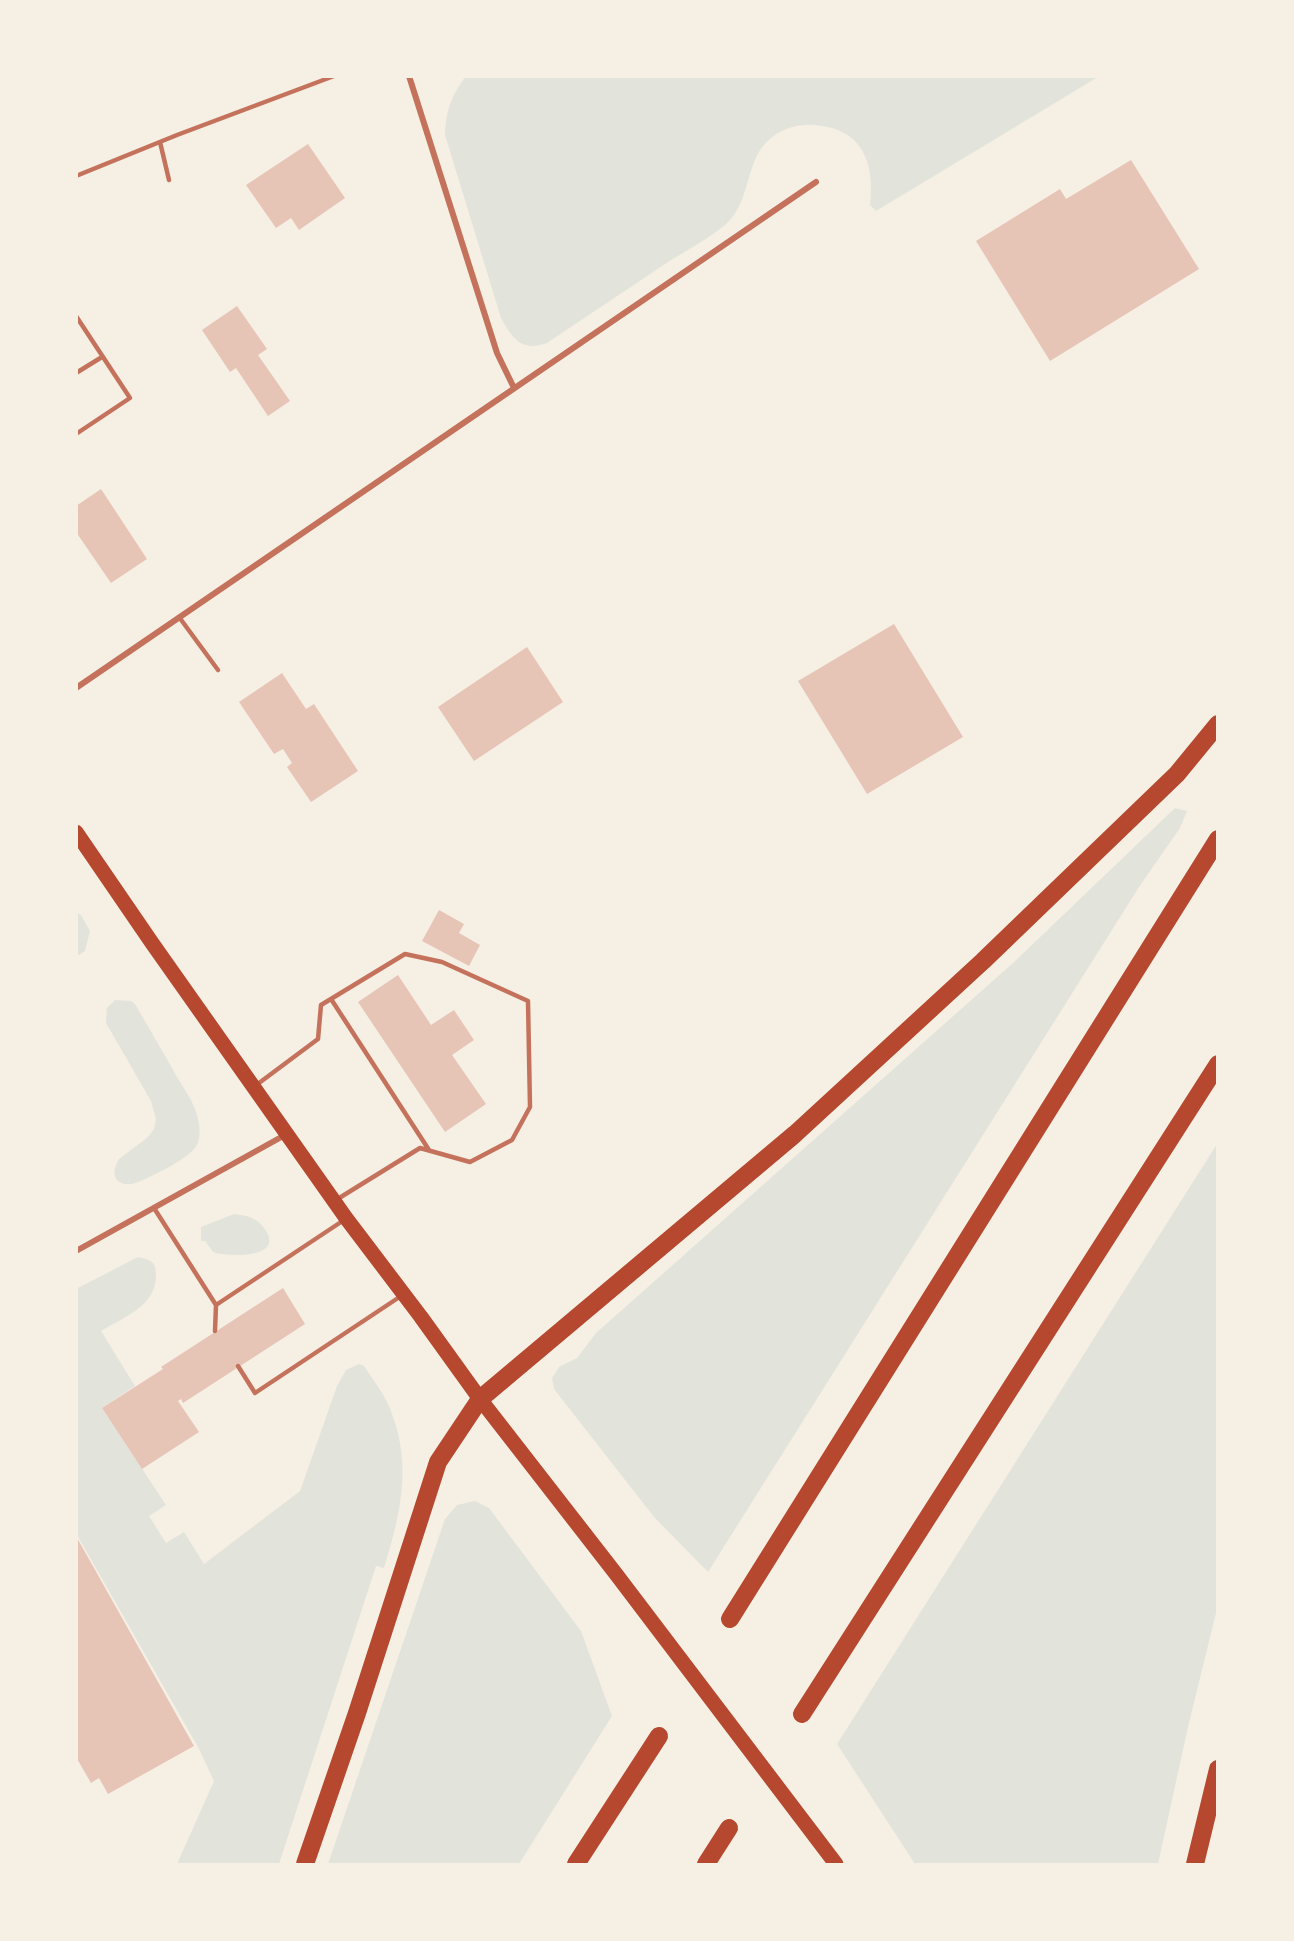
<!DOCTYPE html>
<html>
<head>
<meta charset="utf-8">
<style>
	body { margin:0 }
	#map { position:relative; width:1294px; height:1941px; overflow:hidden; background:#f6efe4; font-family:"Fira Sans",sans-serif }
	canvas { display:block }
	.frame { position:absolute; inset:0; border:78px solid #f6efe4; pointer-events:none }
</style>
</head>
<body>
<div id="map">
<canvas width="1294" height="1941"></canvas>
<div class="frame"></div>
</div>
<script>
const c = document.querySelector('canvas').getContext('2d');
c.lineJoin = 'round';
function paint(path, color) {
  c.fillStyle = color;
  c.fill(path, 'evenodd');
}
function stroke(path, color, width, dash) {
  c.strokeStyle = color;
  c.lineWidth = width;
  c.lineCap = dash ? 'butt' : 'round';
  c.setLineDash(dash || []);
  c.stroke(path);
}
const green = new Path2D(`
	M465,77V76L1098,77L876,211L870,205C875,162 862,128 814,125C800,124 783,128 771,138C744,159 752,202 725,225C708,239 687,250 668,262C628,289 587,316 547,343C521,352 513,339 501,318L445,135C446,110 451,97 465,77Z
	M1175,808L1187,811L1180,828L1139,887L708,1572L654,1517L554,1389L552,1378L559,1367L577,1358L596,1333L1013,963Z
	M76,913L81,915L90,931L85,951L79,955H77Z
	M115,1000L131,1001L135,1004C149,1028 163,1052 177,1077C183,1087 191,1098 195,1109C199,1120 202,1134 197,1145C190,1158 156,1174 143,1180C121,1191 107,1179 119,1159L148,1137L154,1129L156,1119L151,1101L106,1023L107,1008Z
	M1217,1144V1609L1188,1727L1158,1864H915L837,1744Z
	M234,1214C240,1215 246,1215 252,1218C259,1221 262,1225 266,1231C284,1259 226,1257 213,1252L205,1241H201V1227Z
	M138,1257C150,1260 156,1261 156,1274C157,1306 124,1317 101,1331L135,1386L102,1408L166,1505L149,1516L166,1543L184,1532L204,1564L300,1491L337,1386L346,1370L359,1364L364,1366C374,1381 386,1396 392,1414C412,1467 400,1516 384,1568L376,1566L279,1864H177L214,1781L198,1747L77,1535L76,1289Z
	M475,1501L489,1508L581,1631L612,1716L519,1864H328L445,1519L457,1505Z`);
const building = new Path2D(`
	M308,144L345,198L299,230L291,218L276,228L246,185Z
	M1131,160L1199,269L1050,361L976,241L1060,189L1066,199Z
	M237,306L267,349L258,355L290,401L268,416L236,368L230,372L202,330Z
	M101,489L147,559L111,583L76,532V506Z
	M894,624L963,737L867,794L798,681Z
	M527,647L563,702L474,761L438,707Z
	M282,673L306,709L314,704L358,771L311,802L287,767L292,763L283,749L274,754L239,702Z
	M439,910L464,924L459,933L480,945L469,966L422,941Z
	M398,975L431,1025L454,1010L474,1040L452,1055L486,1104L445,1132L358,1002Z
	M283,1288L305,1324L183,1403L181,1399L178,1401L199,1432L142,1469L102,1408L163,1369L161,1367Z
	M76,1536L194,1746L108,1794L99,1778L91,1783L76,1757Z`);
const service = new Path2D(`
	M160,142L169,180
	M76,176L177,135L334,76
	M76,316L130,398L76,434
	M76,373L102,357
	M179,617L218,670
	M331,999L429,1150
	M255,1086L318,1039L321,1005L405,954L442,962L528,1001L530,1107L512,1140L470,1162L420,1148L336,1200
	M154,1208L216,1305L215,1331
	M216,1305L344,1220
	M238,1366L255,1393L401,1296`);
const minor = new Path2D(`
	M409,76L497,353L514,388
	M76,688L816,182
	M76,1251L285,1135`);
const primary = new Path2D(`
	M76,832L152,943L346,1218L421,1317L480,1399L616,1574L836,1864`);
const motorway = new Path2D(`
	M730,1619L1218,839
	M802,1714L1218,1064
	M305,1864L357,1713L438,1462L480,1399L795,1134L983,961L1177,774L1218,724
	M576,1864L659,1736
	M706,1864L729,1828
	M1195,1864L1218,1769`);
paint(green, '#e2e4dc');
paint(building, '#e6c5b7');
stroke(service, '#c5725c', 4.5);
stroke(minor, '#c5725c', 6);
stroke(primary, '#b5482f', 15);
stroke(motorway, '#b5482f', 18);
</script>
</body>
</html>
